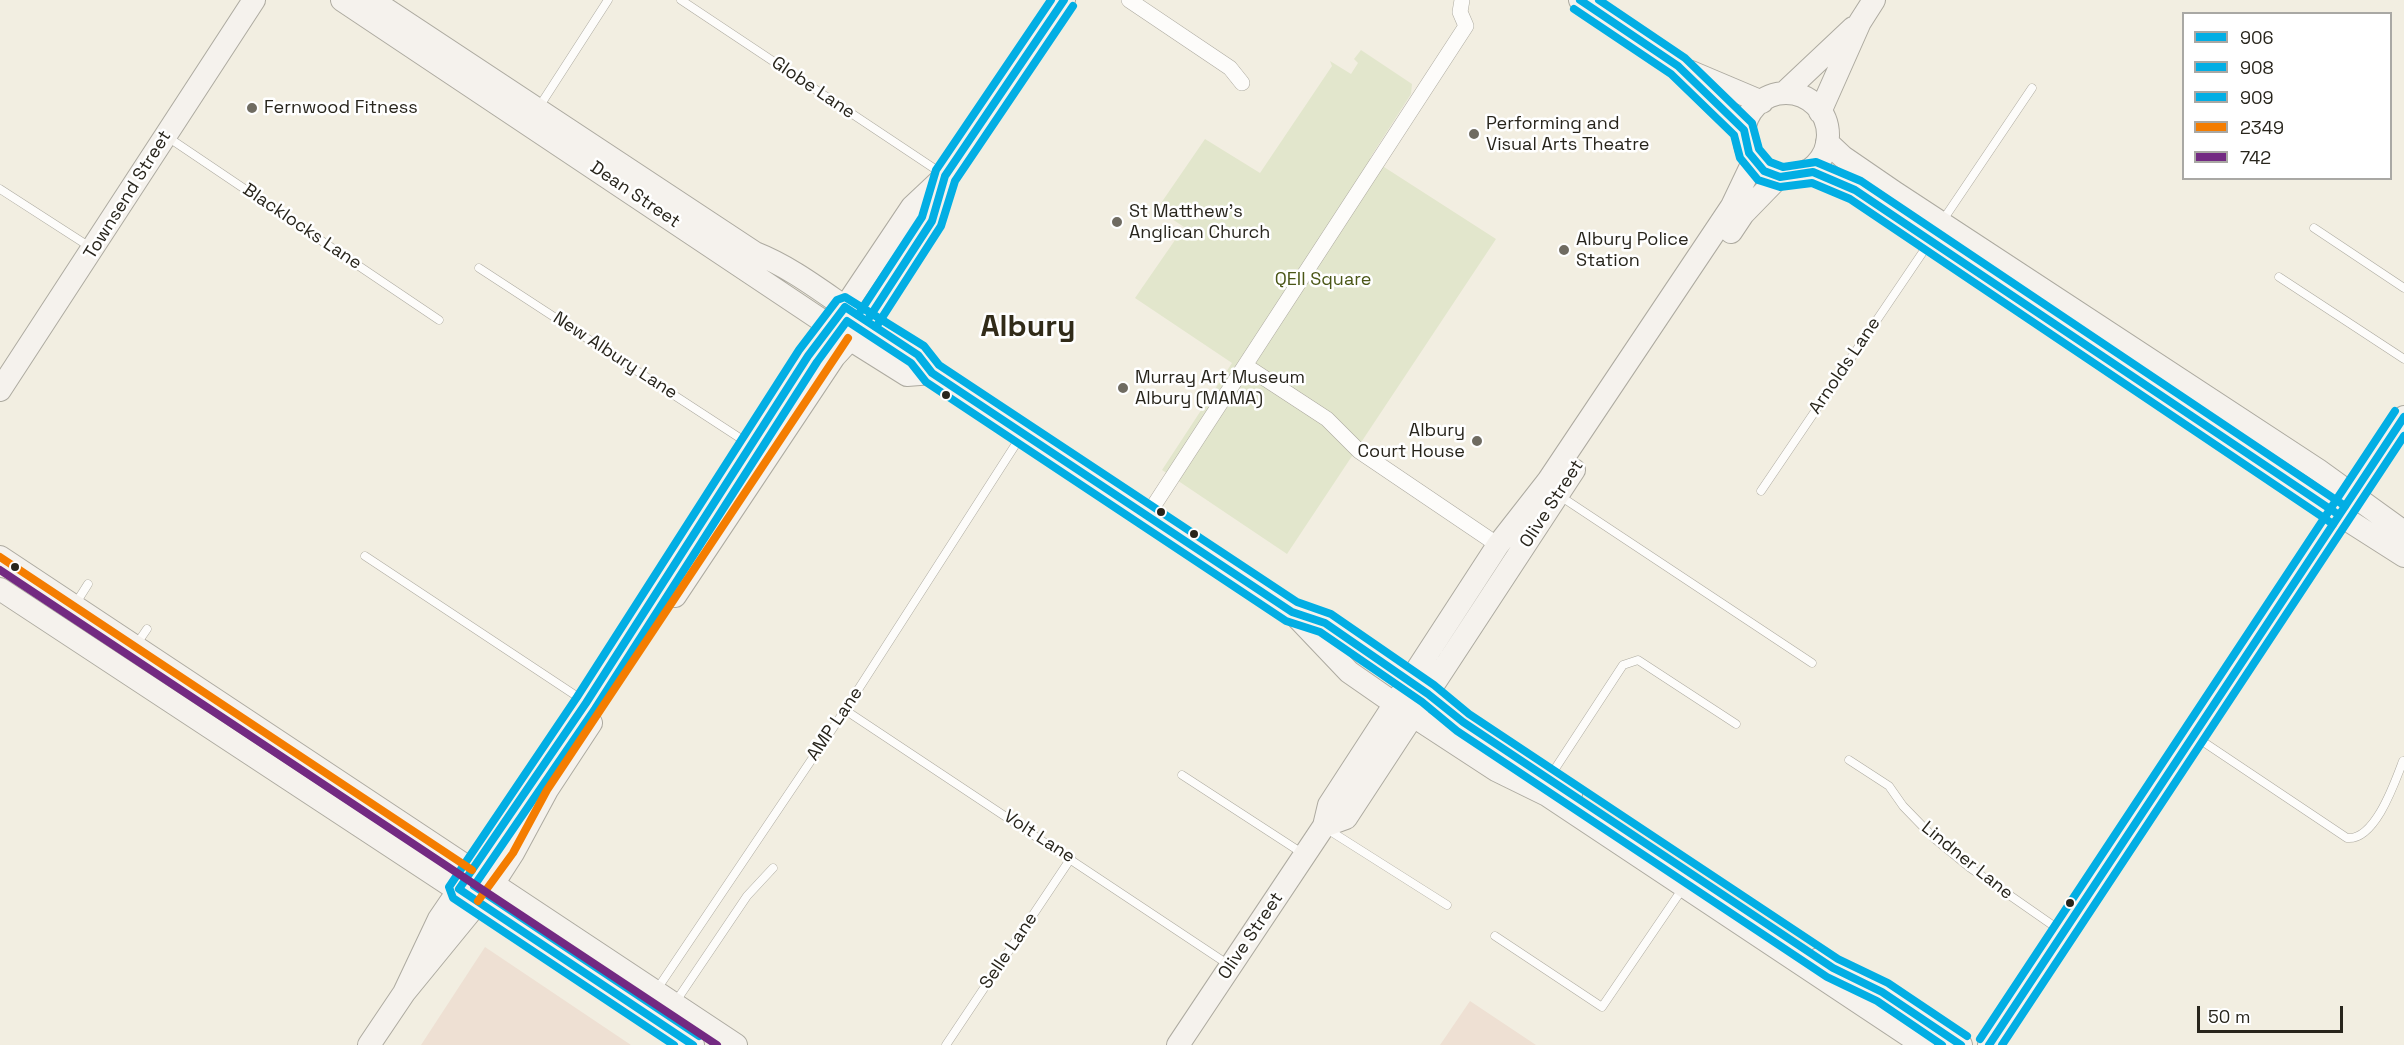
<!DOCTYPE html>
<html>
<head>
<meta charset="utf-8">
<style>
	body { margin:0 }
	#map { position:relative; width:2404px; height:1045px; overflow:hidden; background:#f2eee1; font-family:"Space Grotesk",sans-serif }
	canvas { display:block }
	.legend { position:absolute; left:2182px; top:12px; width:210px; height:168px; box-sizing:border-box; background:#fff; border:2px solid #a9a8a4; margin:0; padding:8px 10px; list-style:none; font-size:18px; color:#28251c }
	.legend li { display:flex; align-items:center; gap:12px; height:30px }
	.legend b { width:30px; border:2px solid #a9a8a4 }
	.scale { position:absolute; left:2197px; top:1006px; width:146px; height:27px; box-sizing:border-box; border:3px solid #28251c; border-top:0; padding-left:8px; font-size:18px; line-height:21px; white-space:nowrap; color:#28251c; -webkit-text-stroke:4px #fff; paint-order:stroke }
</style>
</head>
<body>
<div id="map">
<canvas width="2404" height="1045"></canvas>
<ul class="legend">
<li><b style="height:8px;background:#02aee4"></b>906</li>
<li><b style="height:8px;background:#02aee4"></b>908</li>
<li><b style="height:8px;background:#02aee4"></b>909</li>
<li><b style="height:8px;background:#f47d01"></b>2349</li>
<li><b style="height:8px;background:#732a82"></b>742</li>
</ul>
<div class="scale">50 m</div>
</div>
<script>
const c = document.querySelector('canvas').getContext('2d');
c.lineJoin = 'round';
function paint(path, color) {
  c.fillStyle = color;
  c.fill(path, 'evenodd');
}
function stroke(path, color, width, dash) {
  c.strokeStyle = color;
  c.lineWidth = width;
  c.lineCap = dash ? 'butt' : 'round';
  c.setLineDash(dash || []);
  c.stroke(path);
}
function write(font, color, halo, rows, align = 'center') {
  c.font = font + ' "Space Grotesk",sans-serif';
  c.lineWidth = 5;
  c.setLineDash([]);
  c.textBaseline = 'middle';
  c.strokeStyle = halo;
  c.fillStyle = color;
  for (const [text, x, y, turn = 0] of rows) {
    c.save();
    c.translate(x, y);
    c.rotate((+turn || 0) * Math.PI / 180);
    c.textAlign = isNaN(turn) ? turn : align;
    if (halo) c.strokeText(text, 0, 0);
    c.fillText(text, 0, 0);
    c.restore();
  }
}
const education = new Path2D(`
	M485,947L631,1045H421Z
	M1470,1001L1536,1045H1440Z`);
const green = new Path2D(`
	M1361,50L1412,84L1411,94L1370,158L1496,239L1287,554L1162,470L1232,363L1135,298L1184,227L1157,209L1205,139L1260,173L1332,66L1330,61L1351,74L1358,63L1354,59Z`);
const lane = new Path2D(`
	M681,0L944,175
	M539,107L608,0
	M169,138L439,320
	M0,189L90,247
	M1943,220L2032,88
	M2314,228L2404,288
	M479,268L749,444
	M2279,277L2404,359
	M1761,491L1929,243
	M1560,496L1812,663
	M365,556L584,701
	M76,603L88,584
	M136,645L147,629
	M845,710L1229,965
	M2196,737L2347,838C2375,841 2395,782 2403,761
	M1849,760L1889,786L1903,806L1935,839L1969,867L2061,931
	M1182,775L1302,853
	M1549,778L1623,665L1638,660L1736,724
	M1327,829L1447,905
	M1495,936L1602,1007L1683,888
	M643,1010L845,710L1021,436
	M662,1022L747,896L773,868
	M946,1045L1071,858`);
const street = new Path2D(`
	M1129,0L1230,68L1242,83
	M1246,366L1327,419L1359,451L1498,545
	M1147,516L1466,26L1460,12L1462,0`);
const secondary = new Path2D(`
	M342,0L848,338L907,375L932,373
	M372,0L755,253C788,266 816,287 845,307C876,327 910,344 932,373L1292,612L1349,672L1395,704L1496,770L1547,795L1923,1045
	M1580,0L1678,66L1744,130
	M1691,72L1762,102
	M1784,93L1853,28
	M1744 135a42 42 0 1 1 84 0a42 42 0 1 1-84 0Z
	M1820,112L1860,22L1874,0
	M1827,142L1843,157L1894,192L2318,470L2404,532
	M1806,171L1830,177L1855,190L2302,491L2404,556
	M1731,232L1743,214L1779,177
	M0,390L254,0
	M0,557L736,1045
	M0,589L693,1045
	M675,596L834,357L867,321L932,221L945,177
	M1297,614C1353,633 1413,684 1461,720C1496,747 1535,770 1571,794
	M1324,826L1346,818L1574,470
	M1819,959L1882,992L1961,1045
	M404,993L439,919L586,703L808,356L845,307L912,207L945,176L1064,0
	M369,1045L404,993L493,884L513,853L547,790L591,723
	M1178,1045L1324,826L1329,805L1498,545L1548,481L1732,206L1753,162
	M1989,1045L2404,417`);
const bus1 = new Path2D(`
	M1580,0L1678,66L1744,130L1749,153L1764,171L1780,177L1813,172L1855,190L2339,515
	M867,321L932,221L945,176L1064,0
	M693,1045L459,889L586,703L808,356L845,307L918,355L932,373L1292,612L1325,623L1428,694L1463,722L1833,968L1882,992L1961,1045
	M1989,1045L2404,417`);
const bus2 = new Path2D(`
	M1574,9L1671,74L1734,135L1740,158L1758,180L1780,187L1812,183L1850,199L2333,524
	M876,327L941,226L955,181L1073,6
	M699,1036L474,886L595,709L817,362L847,321L911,363L926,382L1286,621L1320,632L1422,702L1457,731L1827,977L1877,1001L1942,1045
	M2002,1045L2404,436`);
const bus3 = new Path2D(`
	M1599,0L1685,58L1752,123L1759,149L1770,162L1783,167L1816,162L1861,181L2345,506
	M858,315L922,217L936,170L1051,0
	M1980,1039L2395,411
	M674,1045L453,898L449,887L577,697L799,350L837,300L845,297L924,346L939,365L1297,602L1331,614L1434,685L1469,714L1838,959L1888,983L1967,1036`);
const bus4 = new Path2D(`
	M0,557L472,870
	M478,901L513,853L547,790L848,338`);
const bus5 = new Path2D(`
	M0,570L717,1045`);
const markers = [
	[252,108,6,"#6f6b61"],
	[1474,134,6,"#6f6b61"],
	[1117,222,6,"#6f6b61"],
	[1564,250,6,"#6f6b61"],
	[1123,388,6,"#6f6b61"],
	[946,395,5,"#28251c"],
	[1477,441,6,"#6f6b61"],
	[1161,512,5,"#28251c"],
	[1194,534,5,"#28251c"],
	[15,567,5,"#28251c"],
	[2070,903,5,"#28251c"]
];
const streetNames = [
	["Globe Lane",813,88,34],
	["Townsend Street",128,195,-58],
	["Dean Street",635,195,34],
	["Blacklocks Lane",302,227,34],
	["New Albury Lane",615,356,33],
	["Arnolds Lane",1845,366,-56],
	["Olive Street",1552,504,-57],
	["AMP Lane",835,724,-56],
	["Volt Lane",1039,837,33],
	["Lindner Lane",1967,861,39],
	["Olive Street",1251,936,-56],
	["Selle Lane",1009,951,-56]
];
const poiNames = [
	["Fernwood Fitness",264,108],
	["Performing and",1486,124],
	["Visual Arts Theatre",1486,145],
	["St Matthew's",1129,212],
	["Anglican Church",1129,233],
	["Albury Police",1576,240],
	["Station",1576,261],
	["Murray Art Museum",1135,378],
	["Albury (MAMA)",1135,399],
	["Albury",1465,431,"right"],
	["Court House",1465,452,"right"]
];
const parkNames = [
	["QEII Square",1323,280]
];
const townNames = [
	["Albury",1028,328]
];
paint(education, '#eee0d3');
paint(green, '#e2e6cc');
stroke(lane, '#adaaa0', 9);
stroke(street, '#adaaa0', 16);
stroke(secondary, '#adaaa0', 24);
stroke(lane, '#fdfcfa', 8);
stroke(street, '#fdfcfa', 15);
stroke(secondary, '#f5f2ed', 22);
stroke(bus1, '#02aee4', 8);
stroke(bus2, '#02aee4', 8);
stroke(bus3, '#02aee4', 8);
stroke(bus4, '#f47d01', 8);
stroke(bus5, '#732a82', 8);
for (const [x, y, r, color] of markers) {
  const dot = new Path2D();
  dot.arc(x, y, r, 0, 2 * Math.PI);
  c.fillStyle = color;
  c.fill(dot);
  stroke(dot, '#fff', 2);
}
write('18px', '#28251c', '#fff', streetNames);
write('18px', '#28251c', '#fff', poiNames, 'left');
write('18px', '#4a5616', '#fff', parkNames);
write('bold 30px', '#312b19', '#fff', townNames);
</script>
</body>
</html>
